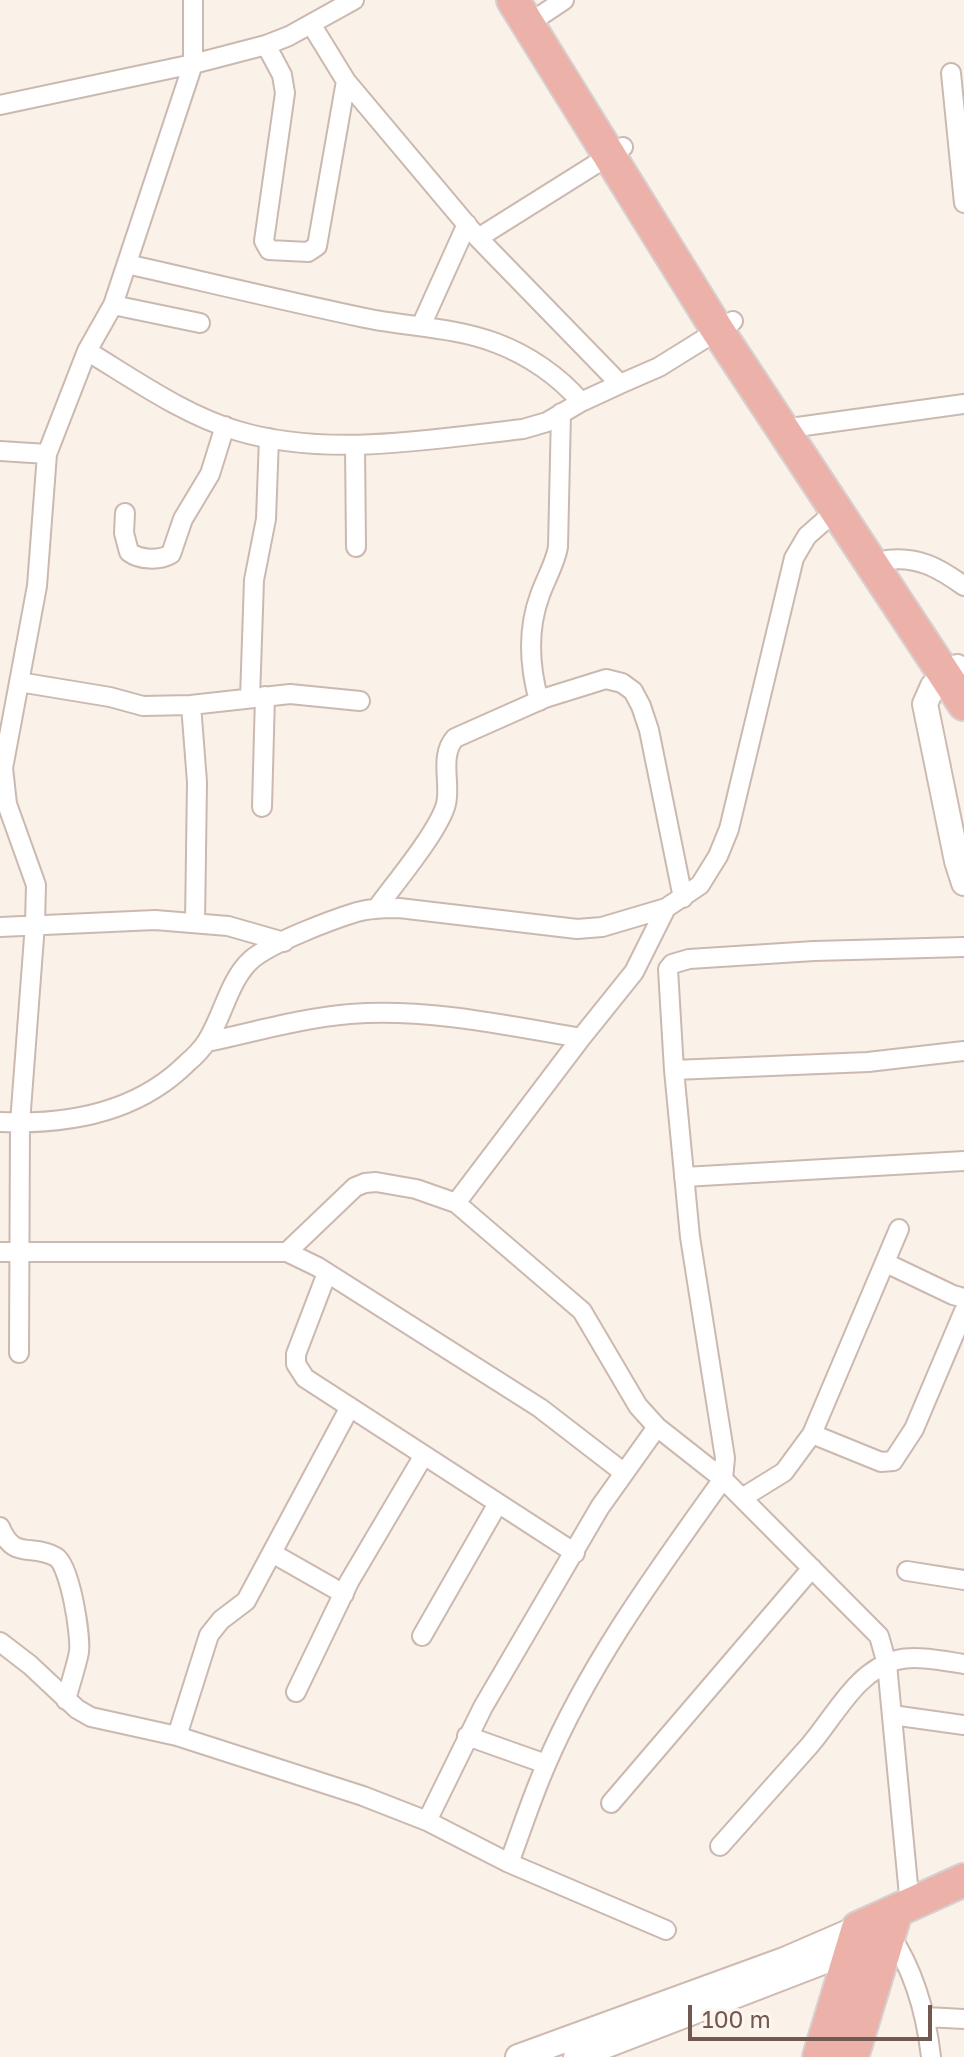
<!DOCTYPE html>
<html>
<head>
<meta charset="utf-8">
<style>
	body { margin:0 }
	#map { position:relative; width:964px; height:2057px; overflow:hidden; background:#faf1e9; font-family:"Golos Text",sans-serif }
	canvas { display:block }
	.scale { position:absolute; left:688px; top:2005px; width:244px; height:36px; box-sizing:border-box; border:4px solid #715850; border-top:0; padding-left:10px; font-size:24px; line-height:28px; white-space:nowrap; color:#715850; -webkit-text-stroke:6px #fdf6ef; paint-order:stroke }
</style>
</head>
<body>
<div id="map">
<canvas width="964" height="2057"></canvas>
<div class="scale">100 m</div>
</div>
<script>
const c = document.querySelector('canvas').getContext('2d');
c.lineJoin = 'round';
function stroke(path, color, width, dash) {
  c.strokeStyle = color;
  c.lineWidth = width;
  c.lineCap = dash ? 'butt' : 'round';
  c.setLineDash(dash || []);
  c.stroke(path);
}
const street = new Path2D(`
	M311,24L346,81L478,238L620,384L659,367L733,321
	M528,24L564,0
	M266,45L282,75L285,93L264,241L269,250L308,252L317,246L346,81
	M951,73L964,203
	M0,105L193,64L266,45L289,36L354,0
	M478,238L623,147
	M127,264C206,282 285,301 365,318C408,327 454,327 496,343C528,355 559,376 581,402
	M113,305L200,323
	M421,326L467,224
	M87,351C135,380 184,415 238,431C328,458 432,439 523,429L547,422L581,402L620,384
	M783,429L964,404
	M355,445L356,547
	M0,451L47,454
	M125,513L124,533L129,552C140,560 159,561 171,554L183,519L210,474L225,426
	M887,560C918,556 939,568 964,586
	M19,682L110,697L143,706L191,705L290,694L360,701
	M250,698L254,580L266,519L269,438
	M539,701C529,665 527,630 540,595C546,578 555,564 558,547L561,413
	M191,705L197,782L195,923
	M262,807L265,696
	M377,908C395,883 439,831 446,804C451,783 439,756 455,738L545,698L606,679L622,683L633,691L641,706L649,730L683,898
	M0,927L155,920L228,926L284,942
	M207,1042C254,1032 302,1018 350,1014C428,1008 504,1025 581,1038
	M674,1070L868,1062L964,1051
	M0,1122C68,1125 137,1113 187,1063C194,1057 202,1049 207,1041C223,1016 229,980 251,960C270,943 331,920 357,912C371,908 385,908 399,908L577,929L602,927L666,908L700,885L718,856L729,829L794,558L807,536L840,507
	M684,1177L964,1161
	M456,1203L581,1038L634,972L666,908
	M0,1252H287L318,1267L540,1408L623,1472
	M287,1252L355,1187L365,1183L376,1182L416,1189L456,1203L582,1311L638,1406L657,1427L723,1479L879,1636L887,1664L910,1906
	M886,1263L953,1295L964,1298
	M327,1273L296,1354V1364L305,1378L575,1553
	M19,1353L20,1123L35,924L36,885L7,804L3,768L37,586L47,454L87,351L113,305L193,64V0
	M812,1434L881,1462L893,1461L914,1429L964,1311
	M742,1498L784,1472L812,1434L899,1229
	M0,1527C14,1561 31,1543 56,1557C70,1565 81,1635 79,1652C76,1668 70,1684 66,1700
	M272,1553L344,1594
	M907,1571L964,1580
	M422,1636L497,1505
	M0,1642L30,1665L77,1709L91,1717L177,1736L363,1796L427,1821L509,1863L666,1930
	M296,1692L349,1582L424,1455
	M892,1715L964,1725
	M177,1736L209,1635L221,1620L246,1601L350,1407
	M467,1736L546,1764
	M611,1803L812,1568
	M427,1821L483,1707L600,1507L657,1427
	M720,1846C750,1812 780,1779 810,1745C835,1716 857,1670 897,1660C916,1655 944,1661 964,1664
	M509,1863C521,1831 532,1797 546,1765C590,1662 658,1570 723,1479L725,1458L690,1237L674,1070L668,969L672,964L689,959L814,951L964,947
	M890,1935C915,1972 926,2013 931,2057
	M926,2017L964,2019`);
const secondary = new Path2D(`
	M957,667L933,686L925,704L957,861L964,883
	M518,2057L784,1960L858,1928
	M576,2057L851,1951`);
const highway = new Path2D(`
	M513,0L718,331L964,704
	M819,2057L858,1928L964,1880
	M852,2057L896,1912`);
stroke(street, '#cbb9b0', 22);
stroke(secondary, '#cfbab1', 28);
stroke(highway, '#d7d0ce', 36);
stroke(street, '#fff', 18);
stroke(secondary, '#fff', 24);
stroke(highway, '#ecb1a8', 32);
</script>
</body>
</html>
